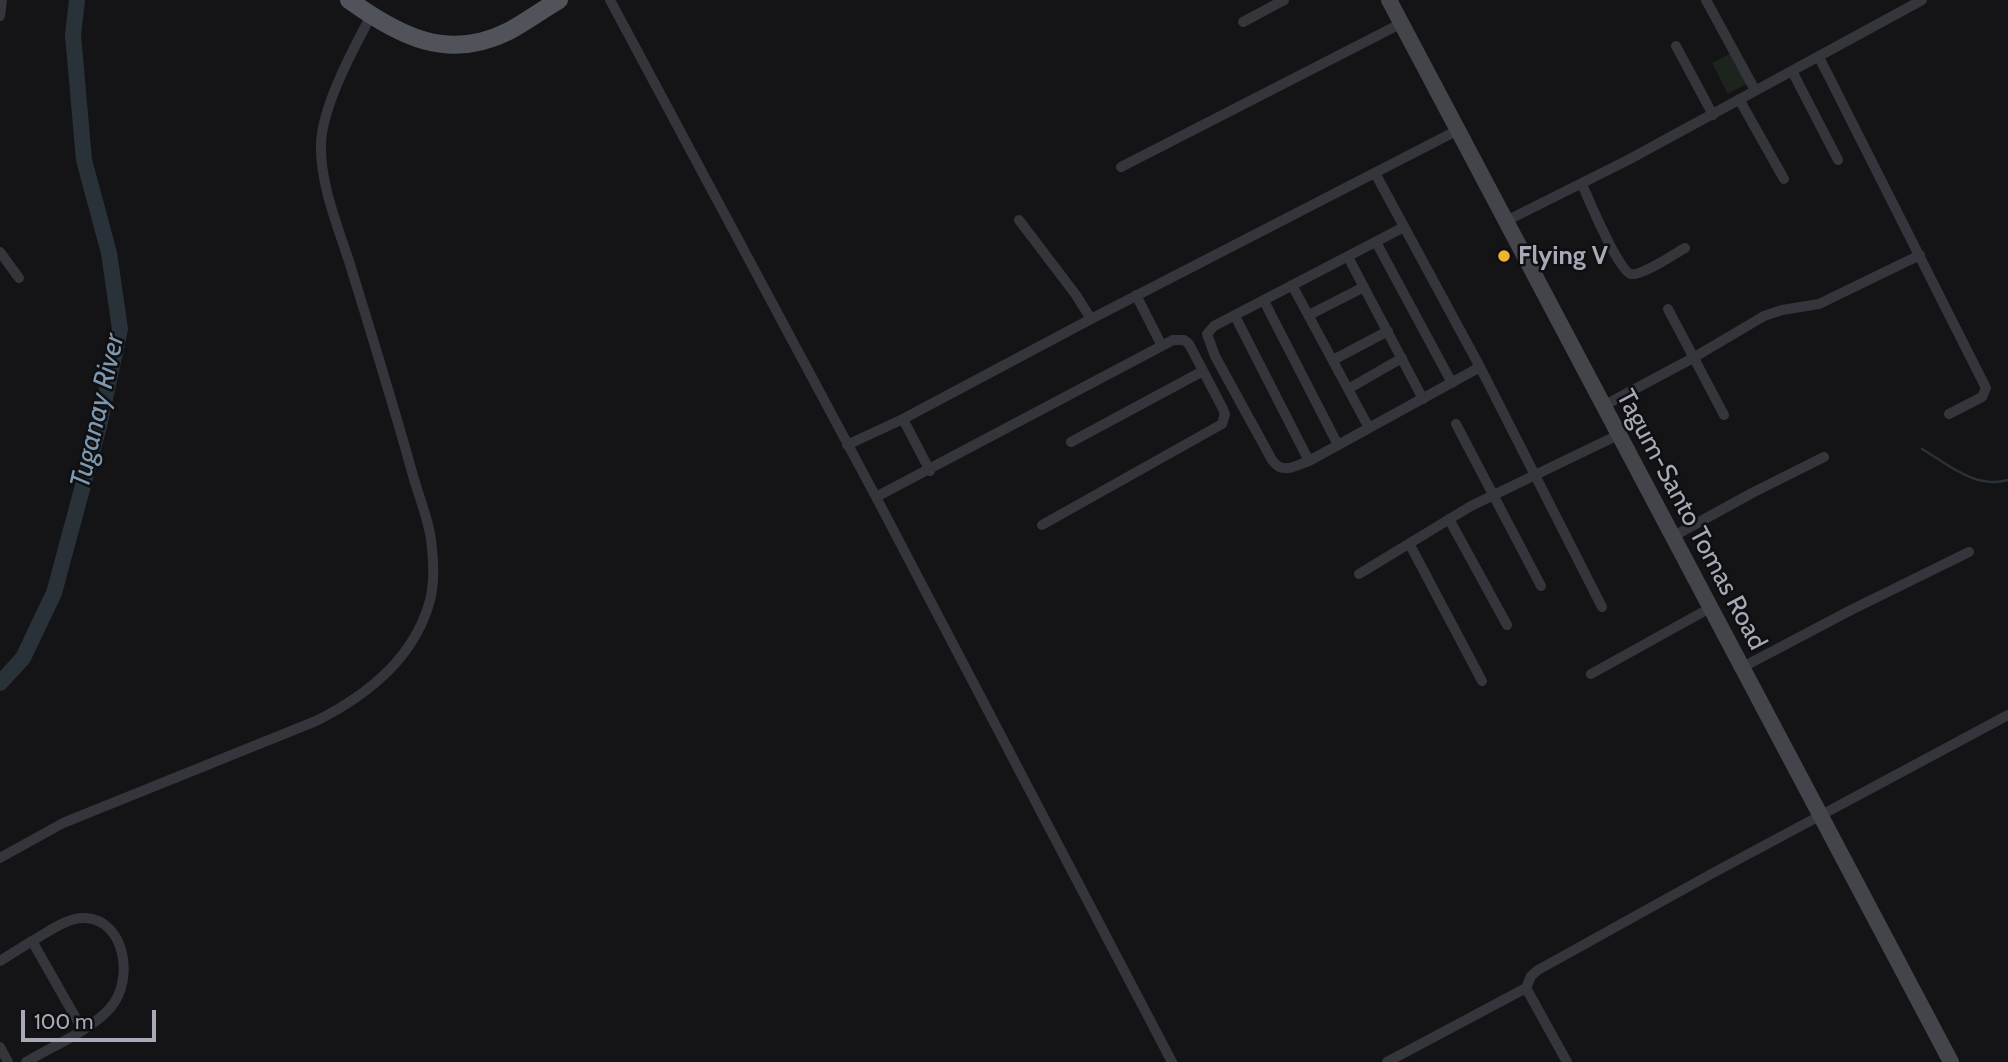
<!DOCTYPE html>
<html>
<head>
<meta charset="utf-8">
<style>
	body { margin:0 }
	#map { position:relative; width:2008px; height:1062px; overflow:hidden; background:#141416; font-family:Cabin,sans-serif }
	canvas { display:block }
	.scale { position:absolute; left:21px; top:1010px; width:135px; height:32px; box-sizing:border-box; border:4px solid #a6aab6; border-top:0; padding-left:9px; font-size:21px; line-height:24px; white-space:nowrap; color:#a6aab6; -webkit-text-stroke:5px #0f0f11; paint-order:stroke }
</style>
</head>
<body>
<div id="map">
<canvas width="2008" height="1062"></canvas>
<div class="scale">100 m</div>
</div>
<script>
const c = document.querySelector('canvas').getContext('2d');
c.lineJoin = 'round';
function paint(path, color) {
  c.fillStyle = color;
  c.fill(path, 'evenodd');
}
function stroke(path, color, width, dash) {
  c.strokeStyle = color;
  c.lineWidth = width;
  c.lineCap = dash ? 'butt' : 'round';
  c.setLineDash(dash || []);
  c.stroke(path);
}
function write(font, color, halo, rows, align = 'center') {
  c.font = font + ' Cabin,sans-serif';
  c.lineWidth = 5;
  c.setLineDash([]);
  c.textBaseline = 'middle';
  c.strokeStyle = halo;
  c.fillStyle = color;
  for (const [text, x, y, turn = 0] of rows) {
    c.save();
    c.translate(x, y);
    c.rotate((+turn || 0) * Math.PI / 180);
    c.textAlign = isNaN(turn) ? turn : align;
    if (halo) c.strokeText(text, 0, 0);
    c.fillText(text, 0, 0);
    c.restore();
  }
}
const green = new Path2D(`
	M1731,53L1748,83L1728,94L1712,63Z`);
const stream = new Path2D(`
	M1922,449C1949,465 1975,489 2008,480`);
const river = new Path2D(`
	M0,683L23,658L54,593L99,426L120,329L109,253L84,160L73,35L77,0`);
const street = new Path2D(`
	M610,0L876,497L1172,1062
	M1706,0L1755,90
	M0,16L2,0
	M1243,22L1284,0
	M1676,46L1713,115
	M1819,57L1986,388L1982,397L1949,414
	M1792,71L1838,160
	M1739,99L1784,179
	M1121,167L1402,23
	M1375,173L1480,367L1602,607
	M1582,184C1588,198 1619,272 1631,274C1642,276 1674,254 1685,248
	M1019,220L1076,295L1091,319
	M1506,221L1628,160L1922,0
	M1404,227L1214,326L1207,334L1215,356L1272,460C1282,475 1295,466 1309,461L1480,367
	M1376,242L1452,383
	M0,252L19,278
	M1348,257L1423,399
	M1292,285L1369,428
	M1136,295L1162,346
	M1264,301L1338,445
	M1668,309L1724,415
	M1309,315L1364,287
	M1235,316L1309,461
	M1333,360L1388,331
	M1348,389L1402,358
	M1603,406L1693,358L1764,316L1782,310L1819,304L1920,255
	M903,419L930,471
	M1456,424L1541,586
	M1071,442L1203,371
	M847,445L903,419L1091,319L1458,130
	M876,497L1173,340H1184L1189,344L1222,407L1225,414L1222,424L1042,525
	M1449,519L1507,625
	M1672,537L1752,493L1824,457
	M1410,545L1482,681
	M1359,574L1471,506L1618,435
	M1741,668L1851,610L1969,552
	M1591,674L1710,608
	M0,858L63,823L316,721C364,697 411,661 428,607C434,590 434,567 432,549C431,525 418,495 412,472C392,400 370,329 348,258C336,222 320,182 321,144C322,107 353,49 371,16
	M0,961L32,941
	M1526,988L1567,1062
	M0,1047L8,1062
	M26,1062C51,1047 93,1029 111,1007C134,980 126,920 85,918C67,917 47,933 32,941L82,1029
	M1387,1062L1526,988L1531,976L1538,970L1713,873L2008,715`);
const secondary = new Path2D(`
	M1389,0L1951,1062`);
const primary = new Path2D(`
	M349,0C399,36 448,62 509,31C526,22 542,10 559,0`);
const markers = [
	[1504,256,7,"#f1b431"]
];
const poiNames = [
	["Flying V",1518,256]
];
const streetNames = [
	["Tagum-Santo Tomas Road",1691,520,62]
];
const waterNames = [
	["Tuganay River",98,411,-77]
];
paint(green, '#1c241d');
stroke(stream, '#2a3239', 2.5);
stroke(river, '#2a3239', 16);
stroke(street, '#35363b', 10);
stroke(secondary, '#43454b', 16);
stroke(primary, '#51535a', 18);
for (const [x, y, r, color] of markers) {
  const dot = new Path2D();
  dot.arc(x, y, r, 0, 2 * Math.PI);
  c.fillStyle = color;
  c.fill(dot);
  stroke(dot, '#0f0f11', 2.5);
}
write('bold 26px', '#a6aab6', '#0f0f11', poiNames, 'left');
write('26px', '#a6aab6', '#0f0f11', streetNames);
write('italic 28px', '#7d98b1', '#0f0f11', waterNames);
</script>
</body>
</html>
